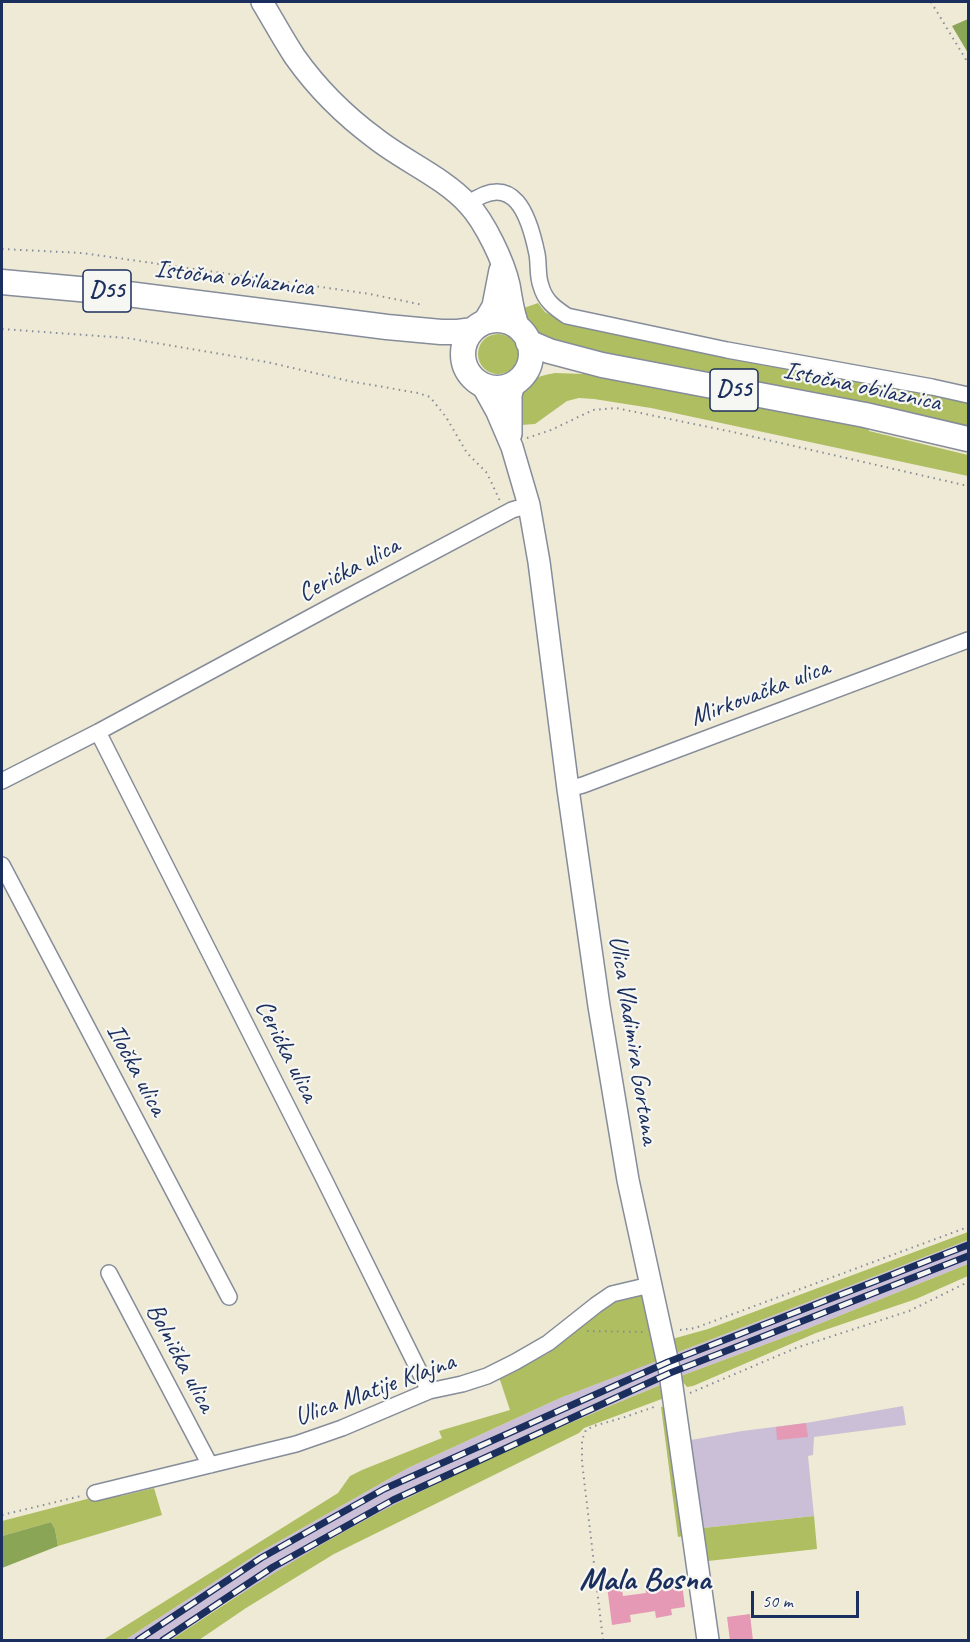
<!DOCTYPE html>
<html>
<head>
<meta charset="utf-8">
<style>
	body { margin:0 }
	#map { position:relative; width:970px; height:1642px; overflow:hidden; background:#efead5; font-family:Caveat,sans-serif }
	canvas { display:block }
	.frame { position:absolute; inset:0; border:3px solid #1b2f5e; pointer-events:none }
	.scale { position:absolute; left:751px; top:1591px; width:108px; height:27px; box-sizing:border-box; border:3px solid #1b2f5e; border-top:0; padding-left:8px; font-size:18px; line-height:21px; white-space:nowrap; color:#1b2f5e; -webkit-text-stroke:4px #f6f6f2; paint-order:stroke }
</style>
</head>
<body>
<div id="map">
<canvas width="970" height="1642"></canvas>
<div class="frame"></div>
<div class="scale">50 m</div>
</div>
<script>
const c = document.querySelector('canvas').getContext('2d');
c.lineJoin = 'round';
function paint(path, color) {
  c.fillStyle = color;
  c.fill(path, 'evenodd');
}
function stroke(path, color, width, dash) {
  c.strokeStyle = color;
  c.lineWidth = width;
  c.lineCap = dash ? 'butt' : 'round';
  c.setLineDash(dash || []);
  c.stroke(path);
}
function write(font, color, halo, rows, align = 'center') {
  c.font = font + ' Caveat,sans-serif';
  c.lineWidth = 4.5;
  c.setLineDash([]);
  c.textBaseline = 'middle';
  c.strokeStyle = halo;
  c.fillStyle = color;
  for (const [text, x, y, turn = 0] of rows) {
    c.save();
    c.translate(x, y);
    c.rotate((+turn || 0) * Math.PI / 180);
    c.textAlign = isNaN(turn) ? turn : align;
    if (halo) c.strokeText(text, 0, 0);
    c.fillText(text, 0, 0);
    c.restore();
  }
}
const industrial = new Path2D(`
	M968,1240V1264L809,1328L681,1376L572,1422L427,1488L334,1538L224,1604L171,1640H125L262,1551L408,1468L560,1398Z
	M903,1406L906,1425L814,1437L813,1455L808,1456L814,1516L703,1528L691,1440L742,1431L806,1423Z`);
const green = new Path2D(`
	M538,303L545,312L566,323L968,403V431L813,394L699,371L577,351L529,333L521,309Z
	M478 354a20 20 0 1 1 40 0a20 20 0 1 1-40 0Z
	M555,373L612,375L868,427L869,431L968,455V476L651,408L594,399L579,398L567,401L535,424L521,425L517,423C522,389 517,380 555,373Z
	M968,1232V1240L676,1353L672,1339L708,1329Z
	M968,1264V1276L916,1299L816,1333L693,1386L687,1387L682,1381L681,1376L809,1328Z
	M629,1295H645L662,1359L560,1398L408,1468L262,1551L125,1640H103L338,1493L350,1476L362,1470L442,1438L439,1431L510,1410L499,1377L547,1354L603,1308Z
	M665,1383L667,1397L584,1428L579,1433L334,1554L246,1608L199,1640H171C253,1585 338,1531 428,1488C506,1450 585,1416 665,1383Z
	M666,1406L683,1536L678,1537L661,1407Z
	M154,1488L162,1515L58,1546L55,1529L51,1522L2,1536V1521L118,1491L121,1496Z
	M814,1516L817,1549L708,1561L703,1528Z`);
const forest = new Path2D(`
	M968,19V53L952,26Z
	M51,1522L55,1529L58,1546L2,1568V1536Z`);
const building = new Path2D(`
	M806,1423L808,1437L777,1440L776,1427Z
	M682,1583L685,1607L671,1609L672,1615L656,1618L655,1611L630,1615L631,1622L612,1625L607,1586L621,1584L623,1596L646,1593L645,1588Z
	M750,1614L753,1641H730L727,1617Z`);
const path = new Path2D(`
	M931,2L968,63
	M2,249L82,253L370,294L423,305
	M2,329L127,338L267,362L349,381L418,393L430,397L446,417L467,453L487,473L500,501
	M527,438L551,430L593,410L616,408L733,432L968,486
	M680,1330L695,1328L968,1227
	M587,1331L644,1332
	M690,1393L796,1348L909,1311L968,1282
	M2,1515L81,1496
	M603,1640L582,1462V1440L586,1430L594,1426L625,1417L657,1406`);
const street = new Path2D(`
	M468,204C514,170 529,215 537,254C539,264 537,276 541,286C545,301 555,308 567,316L727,350L932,387L968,395
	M98,732L323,1177L429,1391
	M2,781L98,732L348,597L512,510L529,505
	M568,789L583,785L968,640
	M2,865L229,1297
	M109,1273L210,1465
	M95,1493L296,1444L342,1428L429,1391L462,1384L487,1376L515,1362L548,1343L596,1305L612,1294L650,1285`);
const secondary = new Path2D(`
	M262,2C273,20 283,39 295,57C317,88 344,115 375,138C404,161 443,177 468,204C485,222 504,262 509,285C512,301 513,315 520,330
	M483,323L493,306L500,270
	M482,385L497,412L512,447L529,505L539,562L568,789L599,1006L628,1180L670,1373L708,1640
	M511,434V395L514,384`);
const primary = new Path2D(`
	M2,282L112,292L387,327L441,332H458L473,330
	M463 354a34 34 0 1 1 68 0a34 34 0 1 1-68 0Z
	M528,342L549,351L602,365L865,415L968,439`);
const rail = new Path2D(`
	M138,1640L261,1558L384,1489L668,1362L968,1245
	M163,1640L273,1567L393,1500L670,1373L968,1256`);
const shields = [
	[107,291,48],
	[734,390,48]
];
const shieldNames = [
	["D55",107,291],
	["D55",734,390]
];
const streetNames = [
	["Istočna obilaznica",234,279,7],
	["Istočna obilaznica",862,387,12],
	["Cerićka ulica",349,570,-28],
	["Mirkovačka ulica",760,693,-21],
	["Ulica Vladimira Gortana",633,1040,81],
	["Cerićka ulica",286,1051,63],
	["Iločka ulica",136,1070,62],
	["Bolnička ulica",180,1358,62],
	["Ulica Matije Klajna",375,1390,-20]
];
const districtNames = [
	["Mala Bosna",645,1581]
];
paint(industrial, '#cabfd6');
paint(green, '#afbe61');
paint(forest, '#8ba557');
paint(building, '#e599b4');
stroke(street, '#858c9a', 18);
stroke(secondary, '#858c9a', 24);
stroke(primary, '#858c9a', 27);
stroke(path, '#858c9a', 2, [1.5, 4.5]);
stroke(street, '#fff', 15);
stroke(secondary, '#fff', 21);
stroke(primary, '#fff', 24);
stroke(rail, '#1b2f5e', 7);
stroke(rail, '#f6f6f2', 4.5, [14]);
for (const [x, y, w] of shields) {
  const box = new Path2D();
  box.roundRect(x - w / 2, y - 21, w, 42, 4.5);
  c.fillStyle = '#f6f6f2';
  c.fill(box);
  stroke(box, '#1b2f5e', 1.5);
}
write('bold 24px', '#1b2f5e', null, shieldNames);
write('26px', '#1b2f5e', '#f6f6f2', streetNames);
write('bold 32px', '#1b2f5e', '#f6f6f2', districtNames);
</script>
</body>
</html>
